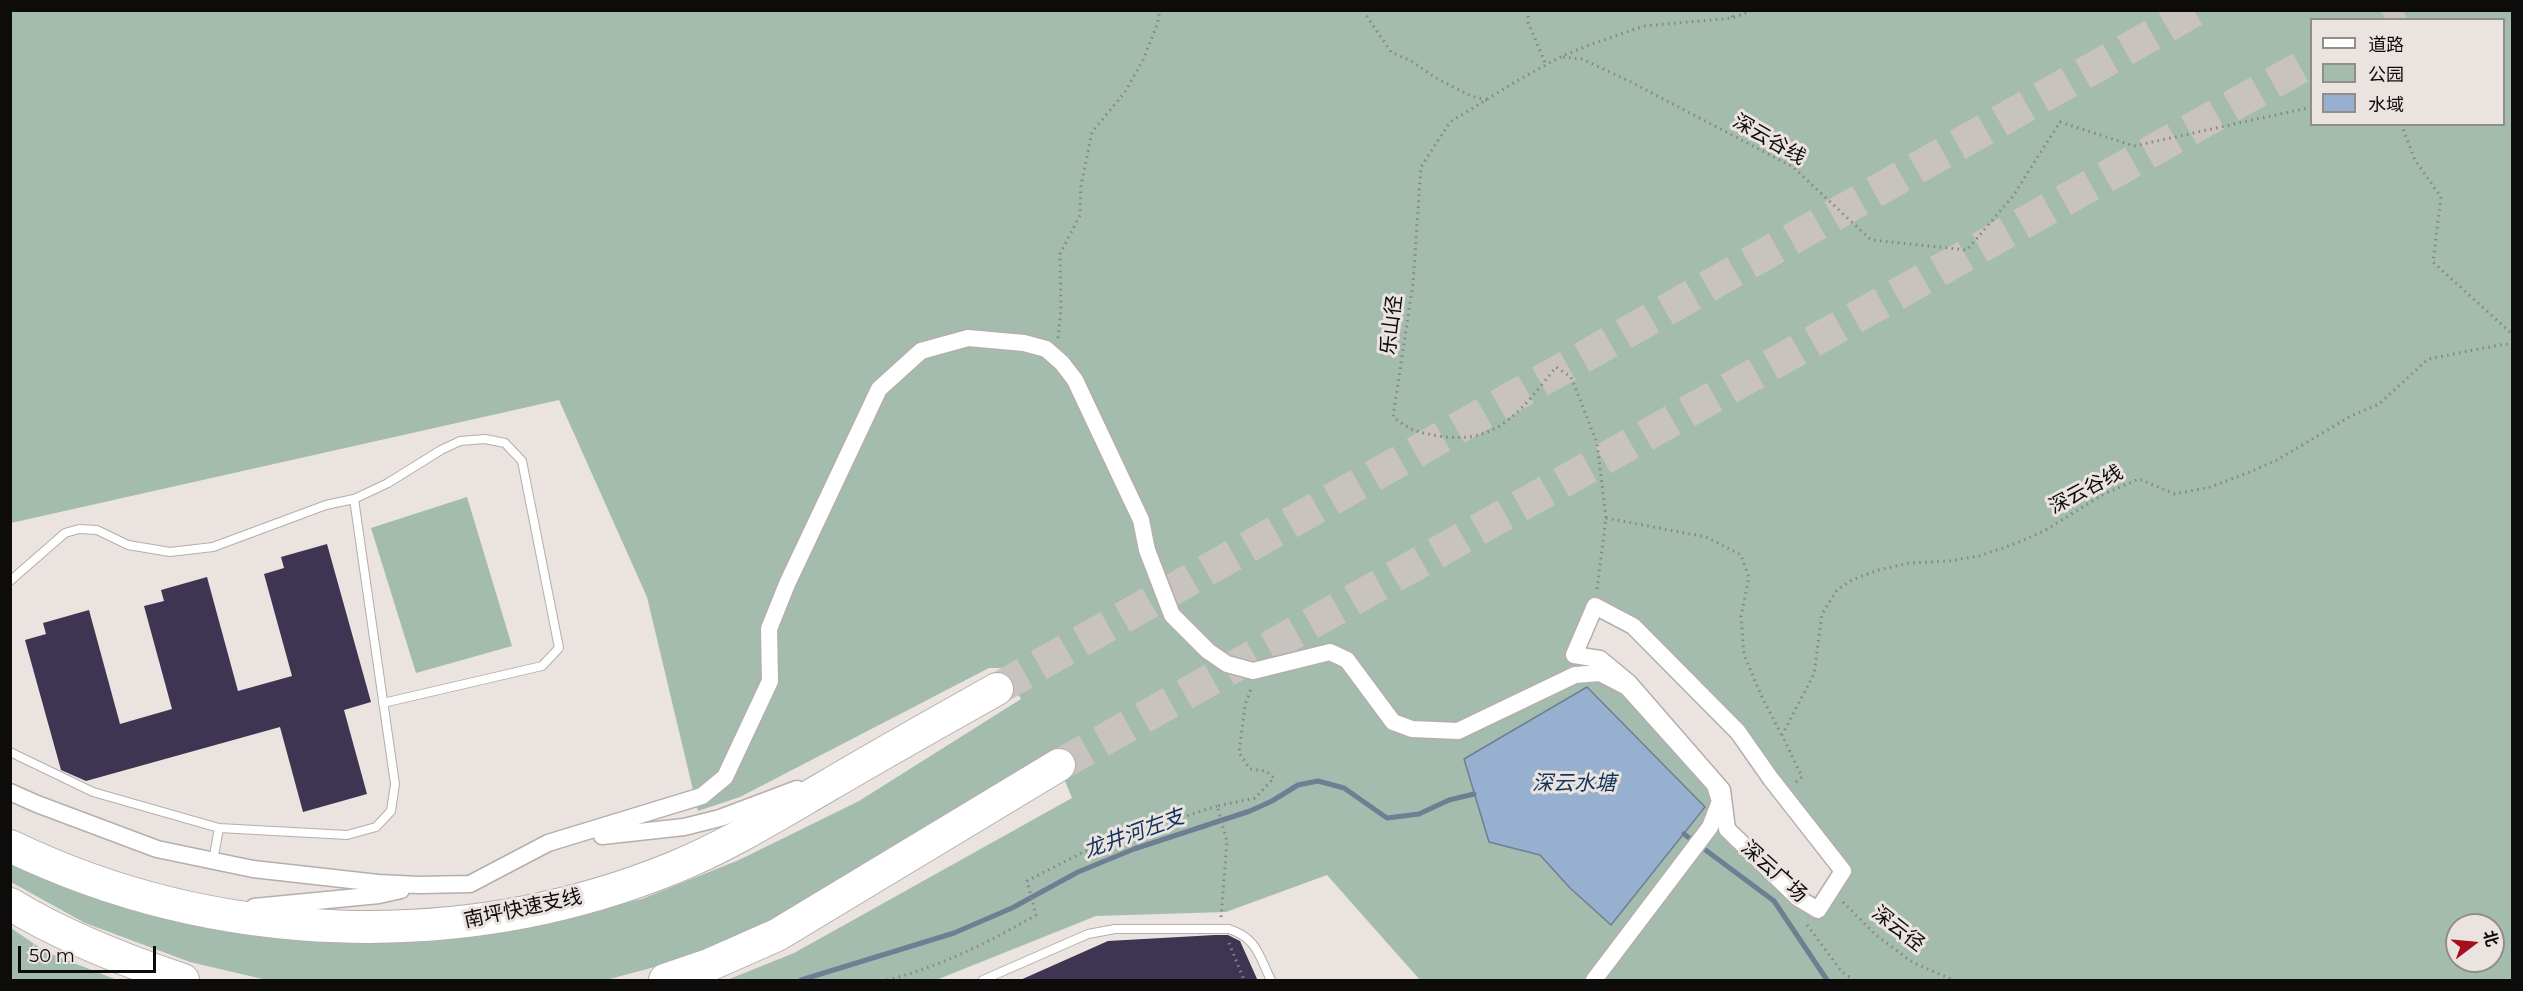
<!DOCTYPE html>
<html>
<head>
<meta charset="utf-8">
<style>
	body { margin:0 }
	#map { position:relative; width:2523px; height:991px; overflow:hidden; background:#eae3e0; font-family:Montserrat,"Noto Sans SC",sans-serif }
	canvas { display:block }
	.frame { position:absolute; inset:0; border:12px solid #0e0c0b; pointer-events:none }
	.legend { position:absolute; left:2310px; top:18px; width:195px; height:108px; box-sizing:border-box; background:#eae3e0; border:2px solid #928d8b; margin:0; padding:8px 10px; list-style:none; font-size:18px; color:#0e0c0b }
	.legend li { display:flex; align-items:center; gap:12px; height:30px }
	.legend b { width:30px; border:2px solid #928d8b }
	.north { position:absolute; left:2445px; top:913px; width:60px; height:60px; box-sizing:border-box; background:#eae3e0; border:2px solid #928d8b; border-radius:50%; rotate:74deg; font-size:16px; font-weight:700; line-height:24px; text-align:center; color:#0e0c0b }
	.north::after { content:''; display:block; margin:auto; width:21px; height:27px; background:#a60f1d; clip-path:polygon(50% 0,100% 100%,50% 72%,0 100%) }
	.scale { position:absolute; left:18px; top:946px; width:138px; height:27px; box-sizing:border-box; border:3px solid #0e0c0b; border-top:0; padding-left:8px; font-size:18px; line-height:21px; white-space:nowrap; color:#0e0c0b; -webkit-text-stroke:4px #eae3e0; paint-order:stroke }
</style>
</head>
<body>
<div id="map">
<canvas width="2523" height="991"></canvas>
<div class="frame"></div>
<ul class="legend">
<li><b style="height:8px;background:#fff"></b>道路</li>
<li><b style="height:16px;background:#a4bcad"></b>公园</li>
<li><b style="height:16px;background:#97b0cf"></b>水域</li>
</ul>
<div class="north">北</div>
<div class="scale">50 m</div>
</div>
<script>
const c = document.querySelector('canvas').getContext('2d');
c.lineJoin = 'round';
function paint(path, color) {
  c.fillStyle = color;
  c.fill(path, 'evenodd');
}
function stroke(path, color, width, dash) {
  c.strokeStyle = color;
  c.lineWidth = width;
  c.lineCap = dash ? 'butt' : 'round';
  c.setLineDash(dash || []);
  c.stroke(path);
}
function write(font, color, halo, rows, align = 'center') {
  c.font = font + ' Montserrat,"Noto Sans SC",sans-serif';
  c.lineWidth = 6;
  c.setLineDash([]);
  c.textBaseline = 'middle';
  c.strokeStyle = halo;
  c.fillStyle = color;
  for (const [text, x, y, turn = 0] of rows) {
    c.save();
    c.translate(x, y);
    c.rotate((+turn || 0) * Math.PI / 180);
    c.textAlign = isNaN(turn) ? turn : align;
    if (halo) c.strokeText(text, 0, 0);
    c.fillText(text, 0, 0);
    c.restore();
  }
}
const green = new Path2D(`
	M11,11H2512V980H1420L1327,875L1226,912L1096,916L936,980H727L794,953L1072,798L1056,759L801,909L707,953L606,980H267L190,962L85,923L11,882L10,858L192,916L526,924L642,899L739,860L859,801L1021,699L1001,668H989L740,797L698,811L647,597L559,400L11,523ZM2312,20H2504V124H2312ZM1596,606L1633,626L1784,794L1843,871L1818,910L1727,830L1722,790L1629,683L1574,655ZM1705,808L1611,925L1570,888L1540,855ZM2457,925H2493V961H2457Z
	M467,497L512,646L416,673L371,528Z
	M11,928L46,952L117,980H11Z`);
const water = new Path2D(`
	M1587,687L1705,807L1611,925L1570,888L1540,855L1489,842L1464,759Z`);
const stream = new Path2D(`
	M1684,834L1774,901L1827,980
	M801,980L954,933L1012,908L1078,872L1134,849L1250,811L1272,801L1298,785L1318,781L1344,788L1387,818L1419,814L1449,800L1474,794`);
const building = new Path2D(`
	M327,544L371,702L344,710L367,794L303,812L280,727L86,781L61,770L25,640L46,634L43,623L89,610L120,724L172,709L144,606L164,601L161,590L207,577L238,691L292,676L264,574L284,568L281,557Z
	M1215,935H1228L1240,941L1258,981H1018L1108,941Z`);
const highwayTunnel = new Path2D(`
	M2386,20L2402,10
	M997,689L2196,10
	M1059,765L2312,61`);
const path = new Path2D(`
	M1366,10V15L1391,52L1411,61L1436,78L1471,96L1487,100
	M1528,10V22L1546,65
	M1730,10L1733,18
	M1563,57L1582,59L1629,81L1793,167L1871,240L1967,250L2013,196L2060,122L2134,146L2312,107
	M2401,124L2415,160L2441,197L2433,262L2512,334
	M1058,338L1061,310L1060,254L1080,215L1081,186L1092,132L1125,92L1143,60L1157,25L1160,10
	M1606,518L1706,537L1741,555L1749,578L1741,616L1744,655L1762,697L1781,734
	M1597,589L1606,518L1597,443L1571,377L1556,367C1523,408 1498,446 1439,436C1416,432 1412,431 1393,417L1413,283L1421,167L1450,122L1520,79L1562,56L1592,44L1644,26L1733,18L1753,10
	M1796,782L1802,777L1782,735L1814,674L1822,614L1837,590L1852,580L1878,570L1910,563L1949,561L1979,556L2017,543L2044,531L2104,494L2139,479L2175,494L2210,487L2250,472L2277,460L2351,416L2379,404L2428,359L2505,344L2512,345
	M1843,902L1876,935L1912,962L1953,980
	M1221,917L1227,841L1217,806L1255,798L1274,778L1266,771L1250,769L1239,753L1245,705L1252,686
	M1807,925L1842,972L1854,980
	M1229,943L1244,980
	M887,980C940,967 989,942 1036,915L1027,881L1099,844L1217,806`);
const lane = new Path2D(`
	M10,581L65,533L79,529L97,530L128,545L170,552L213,547L326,505L354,499L388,483L441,450L460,441L485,439L505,443L522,461L559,648L542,666L383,703
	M10,752L93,792L219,828
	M213,861L219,828L347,835L376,827L391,811L395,784L354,499
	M983,980L1088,934L1115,929H1229C1257,938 1259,956 1271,980`);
const street = new Path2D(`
	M1595,606L1633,626L1738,732L1771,779L1843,871L1818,910L1798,898L1727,829L1722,790L1629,683L1600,659L1574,655Z
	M10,792L37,804L157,849L253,869L378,883L419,885L470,884L548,843L702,796L725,777L770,681L769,629L787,584L879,389L921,351L968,338L1024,343L1046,349L1062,363L1075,380L1141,520L1147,550L1172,615L1208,651L1227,664L1253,671L1330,652L1347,660L1393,722L1412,729L1458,731L1575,675L1600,673L1627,687L1715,785L1720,801L1710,827L1594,980
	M602,836L684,827L720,818L797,789
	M254,907L379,895L401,890`);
const highway = new Path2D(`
	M10,846C216,945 461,954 673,868C727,846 777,815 827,786C883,753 940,721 997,689
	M10,904C64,937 123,960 183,980
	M665,980L709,965L777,935L1059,765`);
const streetNames = [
	["深云谷线",1769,140,30],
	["乐山径",1392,325,-83],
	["深云谷线",2086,490,-28],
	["深云广场",1774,872,42],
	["南坪快速支线",523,909,-12],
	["深云径",1898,929,38]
];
const waterNames = [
	["深云水塘",1574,784],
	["龙井河左支",1134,834,-20]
];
paint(green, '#a4bcad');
paint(water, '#97b0cf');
stroke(water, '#6e7f94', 1.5);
stroke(stream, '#6e7f94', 5);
paint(building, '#3e3553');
stroke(highwayTunnel, '#c9c3c0', 32, [32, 16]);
stroke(lane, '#b5aeab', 10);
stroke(street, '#b5aeab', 19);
stroke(highway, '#b5aeab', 34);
stroke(path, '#898482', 3, [1.5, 4.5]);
stroke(lane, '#fff', 8);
stroke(street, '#fff', 16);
stroke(highway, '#fff', 32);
write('20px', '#0e0c0b', '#eae3e0', streetNames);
write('italic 21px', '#11345d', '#eae3e0', waterNames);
</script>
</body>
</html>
